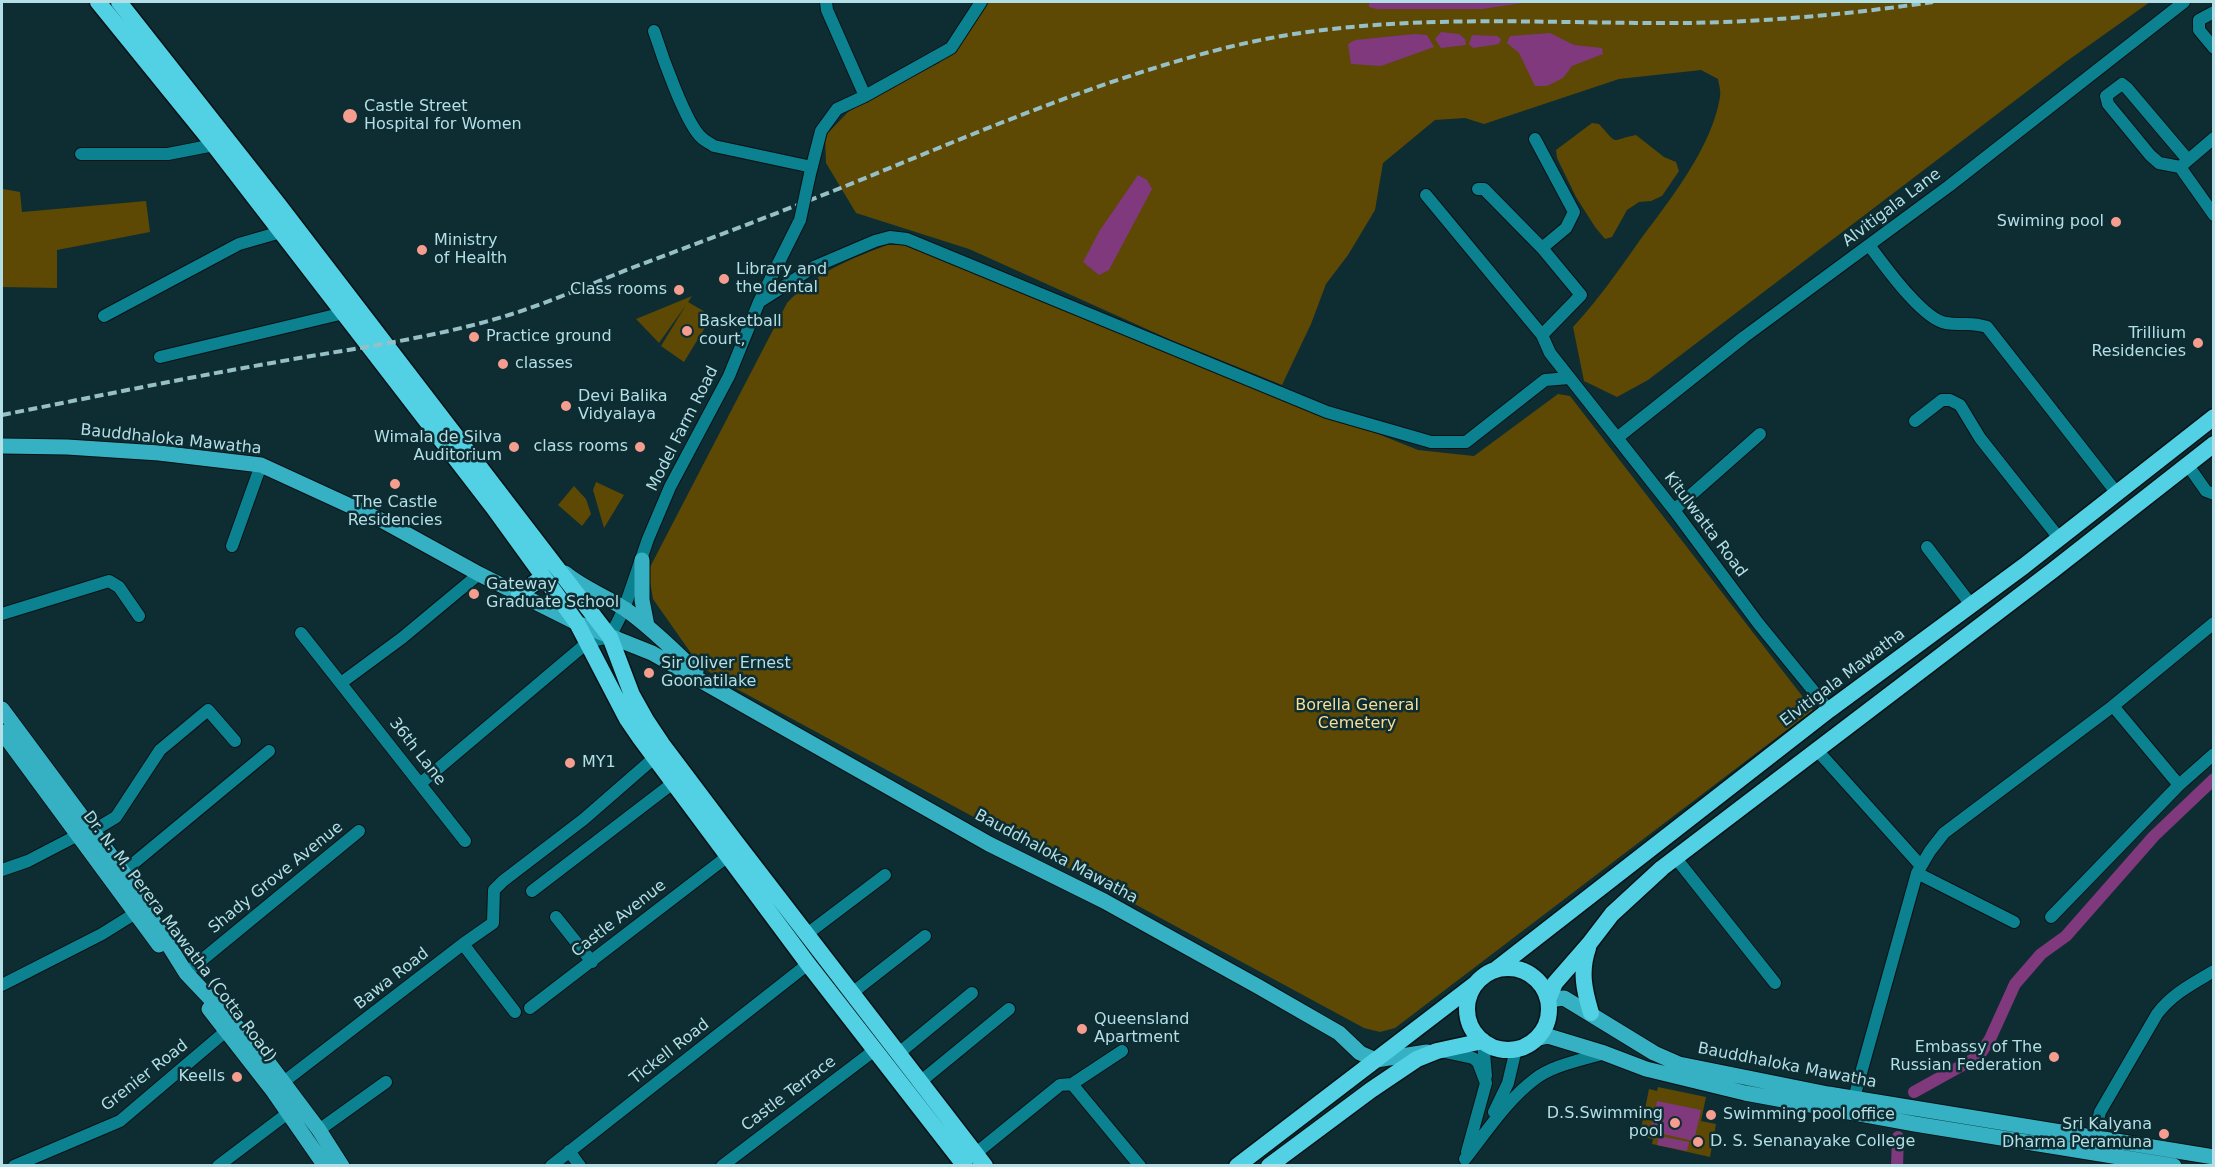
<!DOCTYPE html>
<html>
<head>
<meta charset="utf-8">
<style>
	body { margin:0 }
	#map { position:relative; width:2215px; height:1167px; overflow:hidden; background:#0e2d32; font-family:"DejaVu Sans",sans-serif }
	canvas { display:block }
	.frame { position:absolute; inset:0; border:3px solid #b3dfe6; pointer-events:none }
</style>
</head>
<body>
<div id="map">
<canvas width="2215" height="1167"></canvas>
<div class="frame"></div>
</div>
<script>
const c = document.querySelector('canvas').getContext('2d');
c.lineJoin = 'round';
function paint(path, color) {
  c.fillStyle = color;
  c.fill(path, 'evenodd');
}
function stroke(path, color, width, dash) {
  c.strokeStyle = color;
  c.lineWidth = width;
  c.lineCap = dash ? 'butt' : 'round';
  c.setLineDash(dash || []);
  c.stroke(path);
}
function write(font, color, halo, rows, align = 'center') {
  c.font = font + ' "DejaVu Sans",sans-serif';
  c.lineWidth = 5;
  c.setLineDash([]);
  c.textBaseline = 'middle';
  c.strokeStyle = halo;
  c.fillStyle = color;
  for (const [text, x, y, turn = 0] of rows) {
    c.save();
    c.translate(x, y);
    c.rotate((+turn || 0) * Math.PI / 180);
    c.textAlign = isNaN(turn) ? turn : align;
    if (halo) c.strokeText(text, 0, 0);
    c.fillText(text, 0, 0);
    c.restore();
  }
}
const green = new Path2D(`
	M980,2H2150L2067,61L1648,380L1617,397L1584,381L1573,327C1598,300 1619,270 1640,240C1670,200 1712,147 1720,97C1721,91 1719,85 1718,79L1701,70L1619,79L1484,124L1465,118L1435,120L1383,163L1375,210L1348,255L1326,284L1311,324L1282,385L1171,340L969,249L856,213L826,163L825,136L848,112L876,93L939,63Z
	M1592,123L1599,124C1620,147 1609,140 1636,135L1664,157L1676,162L1679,171L1662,196L1651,201L1639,202L1627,210L1612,237L1605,239L1595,227L1576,197L1557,158L1556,150Z
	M3,189L20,192L22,212L146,201L150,232L57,250V288L2,287Z
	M887,245H908L1418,450L1474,456L1558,394L1570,396L1813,710L1395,1028L1380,1032L1364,1028L735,688L700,666L653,599L648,571L787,303C815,273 850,259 887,245Z
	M692,296L688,302L712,316L684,362L661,346L686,305L659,343L636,319Z
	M596,482L624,495L604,528L593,490Z
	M574,486L586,499L591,514L582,526L558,505Z
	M1658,1087L1706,1097L1701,1121L1716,1124L1710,1157L1652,1144L1653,1139L1643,1137L1644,1130L1641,1129L1649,1089L1657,1091Z`);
const water = new Path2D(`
	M1369,2H1529L1482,9H1377L1369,7Z
	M1441,32L1459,34L1465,39L1466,45L1441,48L1435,39Z
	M1550,33L1574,45L1602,48L1603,54L1572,66L1563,78L1547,86H1535L1519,53L1507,43L1510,36Z
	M1414,34L1427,35L1434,47L1381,66L1351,64L1348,44L1355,40Z
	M1472,35L1497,36L1501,39L1499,44L1473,48L1469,44Z
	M1138,175L1147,180L1152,189L1109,270L1099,275L1083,262L1100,230Z
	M1657,1101L1701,1110L1694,1141L1650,1131Z
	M1659,1136L1689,1142L1687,1151L1657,1145Z`);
const canal = new Path2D(`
	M1914,1092L1979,1056L1990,1039L2015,984L2041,954L2066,936L2154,836L2214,779
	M1897,1166L1898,1137`);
const minor = new Path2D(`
	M826,2L827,10L865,96
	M2214,12L2199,20V30L2214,48
	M654,31C661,53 686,125 702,138C705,141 710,143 714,146L812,167
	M1535,139L1574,212L1566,228L1542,248
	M81,154H168L214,145
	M2188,160L2127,88L2122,84L2106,96L2108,104L2150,155L2159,163L2180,167L2214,138
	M2180,167L2214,215
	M810,174L821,131L837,109L865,96L951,48L981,2
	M1478,189H1484L1542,248L1581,295L1542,335
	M1426,195L1542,335L1550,353L1674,510L1758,623L1829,710
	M1869,245C1884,265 1923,320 1946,323C1963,326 1969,321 1987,327L2116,492
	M759,302L814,267L875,241L890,237L907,239L1327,412L1431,442H1466L1545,380L1569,378
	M104,316L239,244L281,232
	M160,357L344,313
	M1915,421L1942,400H1950L1960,405L1980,438L2059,538
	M1617,438L1744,337L1949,186L2184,2
	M2187,464L2206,491L2214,494
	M1674,510L1760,434
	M232,546L261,465
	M1927,547L1972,606
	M2,614L109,581L119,587L139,616
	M301,633L465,841
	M341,683L402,638L479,574
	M2113,706L2179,785
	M1816,749L1921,866
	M421,783L588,642L610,637L624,609L648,539L670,487L729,376L759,302L800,220
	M91,832L116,817L160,750L208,710L235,741
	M1675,857L1775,983
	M2,870L28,861L78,835
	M123,872L269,751
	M1917,873L2014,922
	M532,891L673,783
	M556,917L592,962
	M2051,917L2179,785L2214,754
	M807,934L885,875
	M463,944L493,923L494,890L503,881L584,819L654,758
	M186,973L359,831
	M2,985L102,934L134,914
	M852,993L925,936
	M530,1008L728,856
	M1483,1041L1486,1076
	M1445,1052L1473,1058L1478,1062L1486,1083L1467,1152
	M899,1053L972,993
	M920,1082L1009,1009
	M1072,1084L1122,1051
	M277,1087L463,944L515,1012
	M1854,1098L1917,873L1930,851L1944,833L2113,706L2214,623
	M1494,1112L1508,1083L1516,1049
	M319,1130L386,1082
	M2094,1137L2100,1112L2157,1014C2172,994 2192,984 2214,971
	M569,1151L580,1166
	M975,1154L1060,1085L1072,1084L1140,1166
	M1465,1159C1487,1131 1507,1100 1535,1079C1553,1065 1582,1060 1604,1053
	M14,1166L120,1121L226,1031
	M218,1166L288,1113
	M551,1166L808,964
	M722,1166L876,1049`);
const major = new Path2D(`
	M2,446L67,447L159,453L261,465L383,521L479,574L577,623L652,653L989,844L1104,901L1259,987L1339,1033L1360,1053L1376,1060L1427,1052
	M642,560V600L647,626
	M565,573C583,588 605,596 625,609C651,627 673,650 696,671
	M2,709L123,872L186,973L259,1050L319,1130L342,1166
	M2,732L159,945
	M1548,1000L1564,998L1654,1053L1679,1064L1828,1094L2214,1157
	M209,1009L273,1091L325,1166
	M1535,1039L1548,1036L1604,1053L1646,1069L1745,1093L1915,1124L2174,1166`);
const highway = new Path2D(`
	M98,2L214,145L493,507L577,623L627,719L640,738L808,964L965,1166
	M119,2L278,204L610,637L632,695L646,720L662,744L735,841L985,1166
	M519,594L543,577
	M1588,948C1580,971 1584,990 1591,1013
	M1467 1009a41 41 0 1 1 82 0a41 41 0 1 1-82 0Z
	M1495,970L1829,710L2024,566L2214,417
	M1548,1000L1555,983L1589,944L1612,914L1662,868L2052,571L2214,444
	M1237,1166L1475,984
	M1269,1166L1371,1090L1417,1059L1437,1051L1483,1041`);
const rail = new Path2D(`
	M2,415C93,397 185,378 277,362C355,348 436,338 512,314C553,301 593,283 634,267C709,239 784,211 858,181C978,132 1099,80 1225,48C1376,10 1530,24 1684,23C1766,22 1851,14 1933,2`);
const minorBridge = new Path2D(`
	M800,220L810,174`);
const markers = [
	[350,116,8,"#f59d8e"],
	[2116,222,6,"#f59d8e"],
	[422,250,6,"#f59d8e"],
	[724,279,6,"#f59d8e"],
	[679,290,6,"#f59d8e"],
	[687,331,6,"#f59d8e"],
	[474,337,6,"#f59d8e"],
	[2198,343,6,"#f59d8e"],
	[503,364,6,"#f59d8e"],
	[566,406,6,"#f59d8e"],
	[514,447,6,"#f59d8e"],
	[640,447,6,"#f59d8e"],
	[395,484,6,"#f59d8e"],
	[474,594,6,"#f59d8e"],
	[649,673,6,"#f59d8e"],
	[570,763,6,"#f59d8e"],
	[1082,1029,6,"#f59d8e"],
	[2054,1057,6,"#f59d8e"],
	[237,1077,6,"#f59d8e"],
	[1711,1115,6,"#f59d8e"],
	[1675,1123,6,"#f59d8e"],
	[2164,1134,6,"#f59d8e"],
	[1698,1142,6,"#f59d8e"]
];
const poiNames = [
	["Castle Street",364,107],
	["Hospital for Women",364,125],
	["Swiming pool",2104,222,"right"],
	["Ministry",434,241],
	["of Health",434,259],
	["Library and",736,270],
	["the dental",736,288],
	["Class rooms",667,290,"right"],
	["Basketball",699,322],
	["court,",699,340],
	["Trillium",2186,334,"right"],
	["Residencies",2186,352,"right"],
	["Practice ground",486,337],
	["classes",515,364],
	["Devi Balika",578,397],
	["Vidyalaya",578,415],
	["Wimala de Silva",502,438,"right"],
	["Auditorium",502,456,"right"],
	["class rooms",628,447,"right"],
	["The Castle",395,503,"center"],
	["Residencies",395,521,"center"],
	["Gateway",486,585],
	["Graduate School",486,603],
	["Sir Oliver Ernest",661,664],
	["Goonatilake",661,682],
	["MY1",582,763],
	["Queensland",1094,1020],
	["Apartment",1094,1038],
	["Embassy of The",2042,1048,"right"],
	["Russian Federation",2042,1066,"right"],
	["Keells",225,1077,"right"],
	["D.S.Swimming",1663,1114,"right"],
	["pool",1663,1132,"right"],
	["Swimming pool office",1723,1115],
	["Sri Kalyana",2152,1125,"right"],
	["Dharma Peramuna",2152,1143,"right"],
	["D. S. Senanayake College",1710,1142]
];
const streetNames = [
	["Alvitigala Lane",1892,208,-37],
	["Model Farm Road",683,429,-63],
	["Bauddhaloka Mawatha",171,440,6],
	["Kitulwatta Road",1705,525,53],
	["Elvitigala Mawatha",1843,678,-37],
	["36th Lane",417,752,52],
	["Bauddhaloka Mawatha",1056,857,28],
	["Shady Grove Avenue",276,878,-39],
	["Castle Avenue",619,919,-38],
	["Dr. N. M. Perera Mawatha (Cotta Road)",179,937,53],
	["Bawa Road",392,979,-38],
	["Tickell Road",670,1052,-38],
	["Bauddhaloka Mawatha",1787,1066,11],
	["Grenier Road",145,1076,-38],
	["Castle Terrace",789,1094,-37]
];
const parkNames = [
	["Borella General",1357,706],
	["Cemetery",1357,724]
];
paint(green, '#5d4804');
paint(water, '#80397c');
stroke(canal, '#80397c', 12);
stroke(minor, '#071315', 14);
stroke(major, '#071315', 17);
stroke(highway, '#071315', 19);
stroke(minor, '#0c8190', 12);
stroke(major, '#36b1c3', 15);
stroke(highway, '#52d1e5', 16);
stroke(rail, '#96bfc6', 4, [9, 4.5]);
stroke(minorBridge, '#071315', 14, []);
stroke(minorBridge, '#0c8190', 12);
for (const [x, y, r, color] of markers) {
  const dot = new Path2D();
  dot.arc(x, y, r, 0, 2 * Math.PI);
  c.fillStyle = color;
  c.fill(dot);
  stroke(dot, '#0e2d32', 2);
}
write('16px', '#b3dfe6', '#0e2d32', poiNames, 'left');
write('16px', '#b3dfe6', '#0e2d32', streetNames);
write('16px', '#f8dd94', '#0e2d32', parkNames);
</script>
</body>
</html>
